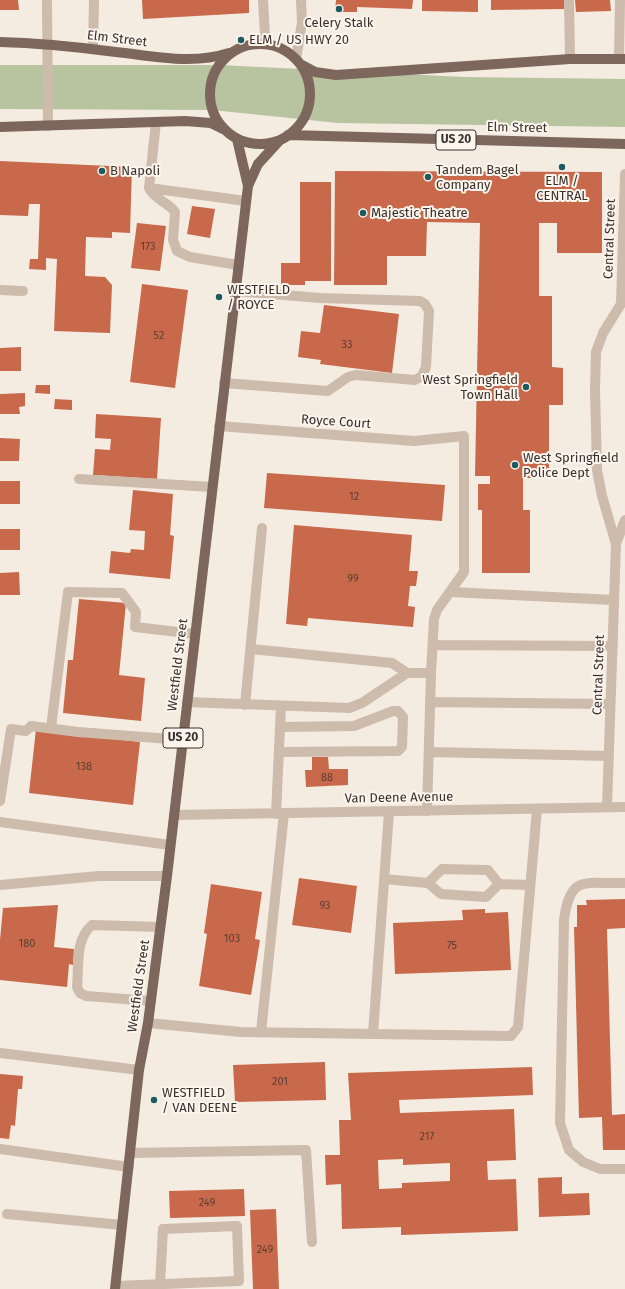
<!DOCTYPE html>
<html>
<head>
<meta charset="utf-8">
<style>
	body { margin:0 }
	canvas { display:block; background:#f4ebe1 }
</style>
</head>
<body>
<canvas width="625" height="1289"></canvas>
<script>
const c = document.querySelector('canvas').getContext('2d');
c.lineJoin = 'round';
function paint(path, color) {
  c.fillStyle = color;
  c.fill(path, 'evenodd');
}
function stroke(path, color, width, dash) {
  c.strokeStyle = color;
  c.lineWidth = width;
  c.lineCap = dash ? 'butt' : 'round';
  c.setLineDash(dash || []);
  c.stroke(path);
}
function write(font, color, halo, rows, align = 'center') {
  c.font = font + ' "Fira Sans",sans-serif';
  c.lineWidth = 4;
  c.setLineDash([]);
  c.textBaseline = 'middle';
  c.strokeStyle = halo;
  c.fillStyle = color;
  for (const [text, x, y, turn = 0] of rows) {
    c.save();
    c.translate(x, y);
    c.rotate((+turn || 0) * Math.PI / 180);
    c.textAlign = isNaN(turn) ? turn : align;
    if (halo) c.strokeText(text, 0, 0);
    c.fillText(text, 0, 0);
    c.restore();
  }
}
const green = new Path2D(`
	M0,65H219L464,77L625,79V127L338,123L212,110L0,109Z`);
const building = new Path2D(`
	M0,0H18L19,10H0Z
	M142,0H249V13L143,19Z
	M336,0H413L412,9L357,7V12H335Z
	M422,0H478V12L422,11Z
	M491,0H564V9L491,10Z
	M575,0H610L611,11L576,12Z
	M0,161L132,167L130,233L112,232V238L86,237L85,276L105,277L112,285L110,333L54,331L57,259L46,258V270L29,269L30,259H38L40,204H29L28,216L0,215Z
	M335,171L602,172V253H557V223H539V296H552V367L563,368V405H549V478H523V510H530V573H482V510H478V484H490V476H475L480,223L427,222L426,256H387V285H334Z
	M300,182H331V281H305V285H281V263H300Z
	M192,206L215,209L210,238L187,234Z
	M137,223L166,226L160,271L131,268Z
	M142,284L188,290L175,388L130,382Z
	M324,305L399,314L392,373L320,364L321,360L298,357L301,331L320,333Z
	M21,347V371H0V348Z
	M36,385H50V394L35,393Z
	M25,393V406L19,407L20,414H0V394Z
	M55,399L72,400V410L54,409Z
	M96,414L161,418L157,479L93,475L95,449L110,450L111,439L95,438Z
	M0,438L20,439L19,461H0Z
	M267,473L445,485L442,521L264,508Z
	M0,481H20V504H0Z
	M133,490L173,494L170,535L174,536L170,579L109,573L111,551L130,553L131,549L144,550L145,531L129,530Z
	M294,525L412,535L409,571H418L416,586H410L408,606L415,607L413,627L308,618L307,626L286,624Z
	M0,529H20V550H0Z
	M19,572L20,595H0V573Z
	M79,599L126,603L119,675L145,678L141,721L63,713L68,660H73Z
	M36,729L140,742L133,805L29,793Z
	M312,757H328L329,769H348V785L306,787L305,770H312Z
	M299,878L357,886L351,933L292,925Z
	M211,884L262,892L255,939L260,940L251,995L199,986L207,934L204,933Z
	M625,899V928L607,929L612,1115L625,1114V1150H603L602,1117L579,1118L574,927H577V905H587L586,900Z
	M58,905L54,947L74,949L73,965L69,964L67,987L0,980V940L3,908Z
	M485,909V913L508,912L511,970L395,974L393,923L463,920L462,910Z
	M325,1062L326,1100L235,1102L233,1065Z
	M532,1067L533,1095L399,1100L400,1113L514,1109L516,1160L487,1161L488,1180L516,1179L518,1231L401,1235V1227L342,1229L341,1184L326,1185L325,1155H340L339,1120H351L348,1073ZM403,1159V1165L450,1163V1181L402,1183V1188L379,1189L378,1160Z
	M0,1074L23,1076L22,1089H18L15,1126L11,1125L9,1139L0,1138Z
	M562,1177V1194L589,1193L590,1215L539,1217L538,1178Z
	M244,1189L245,1216L170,1218L169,1191Z
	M276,1209L279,1289H253L250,1210Z`);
const minor = new Path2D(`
	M47,0L48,126
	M569,0L570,59
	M262,43L265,35L263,0
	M93,49L94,0
	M296,59L302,22L301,0
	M619,59L620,0
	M156,122L149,188C155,200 168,202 175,212L173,240L177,251L190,257L238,265
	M149,188L246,201
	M0,290L23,291
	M224,383L328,391L348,377L356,375L415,380L422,376L426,367L429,311L425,304L420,301L320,298L235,291
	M219,426L414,441L464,436V572L437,610L434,619L431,673
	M79,479L212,487
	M616,544L625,520
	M451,592L614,600
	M433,645L613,646
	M251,649L392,663L407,673
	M187,702L349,708L362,703L407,673H431L427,811
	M430,702L610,704
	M245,705L262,528
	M51,728L68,592L122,593L136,612L135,627L195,634
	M279,752L398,751L402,747L403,717L398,711H393L354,726L280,727
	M429,752L609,756
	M0,801L11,729L26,731L31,726L78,732L183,740
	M607,807L616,544L602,496L597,470L595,390L596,352L603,333L621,304L625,174
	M276,814L281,706
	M174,815L625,807
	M0,822L170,845
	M384,879L428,883L441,894L486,897L499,884
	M428,883L442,869L488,870L499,884L529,885
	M625,883C585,884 570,874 564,920L560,1123L569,1150L583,1162L600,1169H625
	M0,885L99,876H167
	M151,1001L86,996L80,993L77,987C79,966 75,939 92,925L160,927
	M148,1023L241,1032L511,1036L518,1027L537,809
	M261,1032L284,813
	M373,1034L389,812
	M0,1053L139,1070
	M0,1149L129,1167
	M130,1153L306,1150L312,1242
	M7,1214L122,1225
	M116,1286L239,1281L237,1226L163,1229L160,1284`);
const major = new Path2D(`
	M0,42C39,43 77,47 116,52C154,56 192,65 229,53
	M210 94a50 50 0 1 1 100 0a50 50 0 1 1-100 0Z
	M300,64L315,72L336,75L570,59H625
	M0,127L185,121L211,123L223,129
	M288,135L625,144
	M237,139L248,186
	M115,1289L139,1070L148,1023L167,876L248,186L258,164L280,140`);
const markers = [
	[339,9,4,"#1f5a5e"],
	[241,40,4,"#1f5a5e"],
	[562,167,4,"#1f5a5e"],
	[102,171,4,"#1f5a5e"],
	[428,177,4,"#1f5a5e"],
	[363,213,4,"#1f5a5e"],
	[219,297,4,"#1f5a5e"],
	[526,387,4,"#1f5a5e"],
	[515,465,4,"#1f5a5e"],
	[154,1100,4,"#1f5a5e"]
];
const numberNames = [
	["173",148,247],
	["52",159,336],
	["33",347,345],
	["12",354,497],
	["99",353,579],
	["138",84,767],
	["88",327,778],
	["93",325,906],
	["103",232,939],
	["180",27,944],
	["75",452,946],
	["201",280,1082],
	["217",427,1137],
	["249",207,1203],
	["249",265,1250]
];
const shields = [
	[456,140,40],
	[183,738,40]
];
const shieldNames = [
	["US 20",456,140],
	["US 20",183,738]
];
const poiNames = [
	["Celery Stalk",339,23,"center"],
	["ELM / US HWY 20",249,40],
	["Tandem Bagel",436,170],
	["Company",436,185],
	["B Napoli",110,171],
	["ELM /",562,181,"center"],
	["CENTRAL",562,196,"center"],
	["Majestic Theatre",371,213],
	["WESTFIELD",227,290],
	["/ ROYCE",227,305],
	["West Springfield",518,380,"right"],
	["Town Hall",518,395,"right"],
	["West Springfield",523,458],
	["Police Dept",523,473],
	["WESTFIELD",162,1093],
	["/ VAN DEENE",162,1108]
];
const streetNames = [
	["Elm Street",117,39,7],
	["Elm Street",517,128,1],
	["Central Street",610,239,-88],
	["Royce Court",336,422,4],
	["Westfield Street",178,665,-83],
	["Central Street",599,675,-88],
	["Van Deene Avenue",399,798,-1],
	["Westfield Street",139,986,-82]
];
paint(green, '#b8c4a0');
paint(building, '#c8694b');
stroke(minor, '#cdbbac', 10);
stroke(major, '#7d675c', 10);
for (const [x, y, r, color] of markers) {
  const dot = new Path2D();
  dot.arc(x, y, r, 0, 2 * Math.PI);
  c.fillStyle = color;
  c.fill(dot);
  stroke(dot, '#fbf5ee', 1.5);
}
write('11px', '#5e3e33', null, numberNames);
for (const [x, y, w] of shields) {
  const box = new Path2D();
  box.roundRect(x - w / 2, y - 10, w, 20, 3);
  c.fillStyle = '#fbf5ee';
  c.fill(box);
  stroke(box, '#3b302b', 1);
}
write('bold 12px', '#3b302b', null, shieldNames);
write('13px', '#3b302b', '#fbf5ee', poiNames, 'left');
write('13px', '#3b302b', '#fbf5ee', streetNames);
</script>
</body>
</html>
